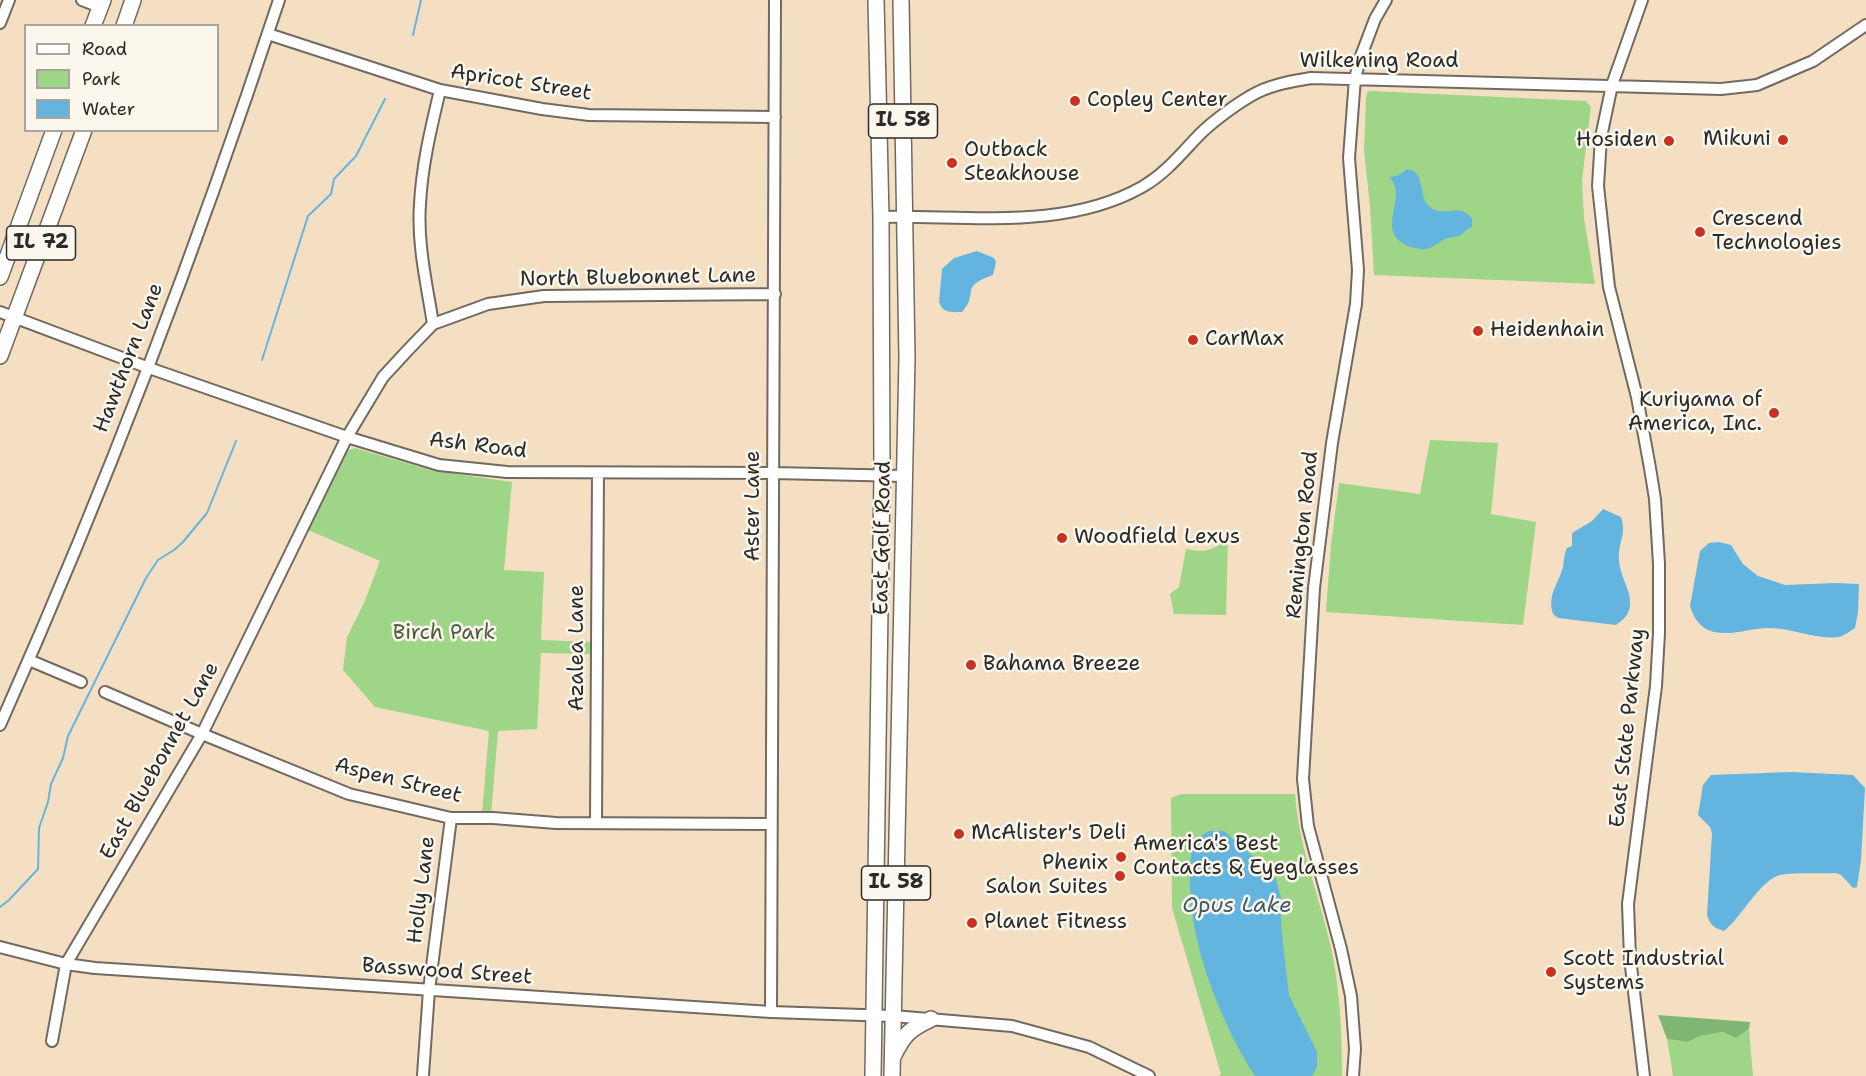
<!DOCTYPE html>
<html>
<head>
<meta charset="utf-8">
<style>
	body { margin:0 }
	#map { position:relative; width:1866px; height:1076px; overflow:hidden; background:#f4dfc3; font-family:"Shantell Sans",sans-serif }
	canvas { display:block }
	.legend { position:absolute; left:24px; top:24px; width:195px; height:108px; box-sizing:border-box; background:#fbf7ec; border:2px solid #a8a59f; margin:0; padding:8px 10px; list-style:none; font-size:18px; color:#2b2b2b }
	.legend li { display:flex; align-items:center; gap:12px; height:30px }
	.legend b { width:30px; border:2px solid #a8a59f }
</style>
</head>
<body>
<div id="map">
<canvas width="1866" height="1076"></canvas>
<ul class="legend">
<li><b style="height:8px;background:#fff"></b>Road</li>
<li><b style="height:16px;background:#9fd586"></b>Park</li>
<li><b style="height:16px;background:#63b5df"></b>Water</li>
</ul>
</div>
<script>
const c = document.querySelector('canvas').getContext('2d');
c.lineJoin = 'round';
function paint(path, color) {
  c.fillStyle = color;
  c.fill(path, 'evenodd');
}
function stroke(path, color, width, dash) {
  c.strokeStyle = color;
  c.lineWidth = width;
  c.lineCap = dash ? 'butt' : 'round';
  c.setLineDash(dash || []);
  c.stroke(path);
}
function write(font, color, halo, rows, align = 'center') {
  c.font = font + ' "Shantell Sans",sans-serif';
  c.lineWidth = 5;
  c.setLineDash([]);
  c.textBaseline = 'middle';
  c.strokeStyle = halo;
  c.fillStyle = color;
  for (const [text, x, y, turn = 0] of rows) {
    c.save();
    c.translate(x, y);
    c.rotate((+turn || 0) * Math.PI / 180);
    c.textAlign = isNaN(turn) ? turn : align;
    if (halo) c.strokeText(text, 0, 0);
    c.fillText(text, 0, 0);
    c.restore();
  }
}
const green = new Path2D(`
	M1371,91L1586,101L1591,107L1582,180L1584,218L1595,284L1374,275L1370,206L1364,151L1366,98L1367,92Z
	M1430,440L1498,443L1491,514L1536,522L1523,625L1326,612L1331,545L1339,483L1420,494Z
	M355,448L430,470L512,482L504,570L544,572L541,640L593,642L592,654L541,653L537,729L498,731L491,815L482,814L489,731L375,707L343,670L347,637L364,603L380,561L306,529L343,452Z
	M1228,537L1226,615L1174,614L1170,594L1179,587L1186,549C1206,553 1213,551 1228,537Z
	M1181,794H1295C1299,846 1318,893 1330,943C1340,986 1342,1032 1342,1076H1219L1221,1074L1172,908L1171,798Z
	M1749,1029L1753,1076H1673L1667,1039L1688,1042L1700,1036L1723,1032L1736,1038Z`);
const forest = new Path2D(`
	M1658,1015L1750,1022L1749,1029L1736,1038L1723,1032L1700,1036L1688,1042L1667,1039Z`);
const water = new Path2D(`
	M1408,169C1427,173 1417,197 1430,207C1445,219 1459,201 1472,219V227C1466,229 1465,232 1461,235C1457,237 1452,237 1447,238C1440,241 1434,247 1427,249C1421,250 1414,248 1408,246C1373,231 1410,196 1389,177L1397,176Z
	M977,251L994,258L996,262L993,275C958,287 980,293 962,312C952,312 943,314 939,302L942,269L954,258Z
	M1603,509L1621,517C1627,534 1618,542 1619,559C1619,575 1632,591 1630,606C1629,615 1623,620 1616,625L1558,618L1553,614C1547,595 1558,585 1563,567C1564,561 1564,554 1567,548L1572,546V533L1592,521Z
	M1719,542L1731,545L1743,564L1758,576L1785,585L1836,583L1859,584L1858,612L1855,628C1850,631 1844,636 1839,637C1816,640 1792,628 1770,628C1750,628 1734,636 1714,632C1701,629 1694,619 1690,606L1700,551L1709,543Z
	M1791,772L1853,775L1865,788L1861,860L1857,887L1853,888L1841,875L1836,873C1818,874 1797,872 1780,875C1760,880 1741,918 1724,931C1714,928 1710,925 1707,915L1712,833L1710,827L1698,815L1703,785L1711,775Z
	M1209,831H1224L1264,866L1276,879L1281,898V926L1289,995L1317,1052V1067L1312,1076H1255C1215,1013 1177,915 1194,840Z`);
const stream = new Path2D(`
	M413,35L421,0
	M262,360L308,216L331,194L334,179L356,156L385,99
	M0,907L9,900L38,869L39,828L48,802L51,784L63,758L68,736L146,578L158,560L174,550L183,542L207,513L236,441`);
const minor = new Path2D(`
	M82,0L100,7
	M1642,0L1612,85L1601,137L1598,186L1609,287L1637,397L1650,468L1655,499L1659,564V633L1656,686L1628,904L1630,958L1644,1076
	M0,23L9,0
	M268,34L440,90L542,109L589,115L775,117
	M881,217C967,215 1064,231 1142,187C1165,174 1181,154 1199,135C1213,121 1240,101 1258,92C1275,84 1293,81 1311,78L1721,89L1757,85L1813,61L1866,25
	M0,312L149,368L347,437L439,465L507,472L774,473L905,476
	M433,324C427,285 417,244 420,204C422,165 431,128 440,90
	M29,660L81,682
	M105,692L202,734L349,794L451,818H493L556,823L771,824
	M0,725C105,490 198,245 279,0
	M596,822L598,473
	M0,947L66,964L95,968L771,1012L893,1016L1012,1026L1089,1047L1149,1076
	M771,1012L775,0
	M52,1041L66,964L202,734L347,437L383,377L407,351L433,324L488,304L544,296L775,294
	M423,1075L429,990L451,818
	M1353,1076L1355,1049L1351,996L1341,949L1308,826L1303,779L1314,588L1332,443L1356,304L1358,270L1349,158L1355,78L1361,56L1375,19L1386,0`);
const primary = new Path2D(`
	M93,26L103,0
	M124,26L133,0
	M0,277L54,130
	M0,356L84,130
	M894,1055C904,1034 910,1029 931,1019
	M873,1076L882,475L881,217L876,0
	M892,1076L907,358L901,0`);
const markers = [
	[1075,101,6,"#c8321e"],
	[1783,140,6,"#c8321e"],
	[1669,141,6,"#c8321e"],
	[952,163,6,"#c8321e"],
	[1700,232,6,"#c8321e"],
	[1478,331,6,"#c8321e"],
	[1193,340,6,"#c8321e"],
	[1774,413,6,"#c8321e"],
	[1062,538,6,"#c8321e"],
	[971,665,6,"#c8321e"],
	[959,834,6,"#c8321e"],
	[1121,857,6,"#c8321e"],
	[1120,876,6,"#c8321e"],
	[972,923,6,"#c8321e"],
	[1551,972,6,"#c8321e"]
];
const shields = [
	[903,121,69],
	[41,243,69],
	[896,883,69]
];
const shieldNames = [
	["IL 58",903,121],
	["IL 72",41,243],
	["IL 58",896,883]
];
const streetNames = [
	["Wilkening Road",1379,62],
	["Apricot Street",521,83,9],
	["North Bluebonnet Lane",638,278,-1],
	["Hawthorn Lane",129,358,-69],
	["Ash Road",478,446,7],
	["Aster Lane",754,506,-90],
	["Remington Road",1303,535,-84],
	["East Golf Road",883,538,-89],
	["Azalea Lane",578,648,-90],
	["East State Parkway",1628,728,-84],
	["East Bluebonnet Lane",160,761,-61],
	["Aspen Street",398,781,14],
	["Holly Lane",422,890,-83],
	["Basswood Street",447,972,4]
];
const poiNames = [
	["Copley Center",1087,101],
	["Mikuni",1771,140,"right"],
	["Hosiden",1657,141,"right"],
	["Outback",964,151],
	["Steakhouse",964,175],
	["Crescend",1712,220],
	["Technologies",1712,244],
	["Heidenhain",1490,331],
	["CarMax",1205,340],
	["Kuriyama of",1762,401,"right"],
	["America, Inc.",1762,425,"right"],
	["Woodfield Lexus",1074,538],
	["Bahama Breeze",983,665],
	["McAlister's Deli",971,834],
	["America's Best",1133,845],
	["Contacts & Eyeglasses",1133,869],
	["Phenix",1108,864,"right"],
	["Salon Suites",1108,888,"right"],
	["Planet Fitness",984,923],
	["Scott Industrial",1563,960],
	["Systems",1563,984]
];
const parkNames = [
	["Birch Park",444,634]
];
const waterNames = [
	["Opus Lake",1237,906]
];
paint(green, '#9fd586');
paint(forest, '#7fb673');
paint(water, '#63b5df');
stroke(stream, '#63b5df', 2);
stroke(minor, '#716a60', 14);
stroke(primary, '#716a60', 18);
stroke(minor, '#fff', 10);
stroke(primary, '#fff', 15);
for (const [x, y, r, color] of markers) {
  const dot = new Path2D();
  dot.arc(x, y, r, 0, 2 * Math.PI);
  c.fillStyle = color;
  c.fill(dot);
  stroke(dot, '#fbf7ec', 2);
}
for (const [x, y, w] of shields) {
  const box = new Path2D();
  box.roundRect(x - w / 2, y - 17, w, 34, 4.5);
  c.fillStyle = '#fbf7ec';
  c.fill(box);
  stroke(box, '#2b2b2b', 1.5);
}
write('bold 20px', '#2b2b2b', null, shieldNames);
write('21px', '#2b2b2b', '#fbf7ec', streetNames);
write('21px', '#2b2b2b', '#fbf7ec', poiNames, 'left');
write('21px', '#4e5e46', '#fbf7ec', parkNames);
write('italic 22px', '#3f5b6a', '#fbf7ec', waterNames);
</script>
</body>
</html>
